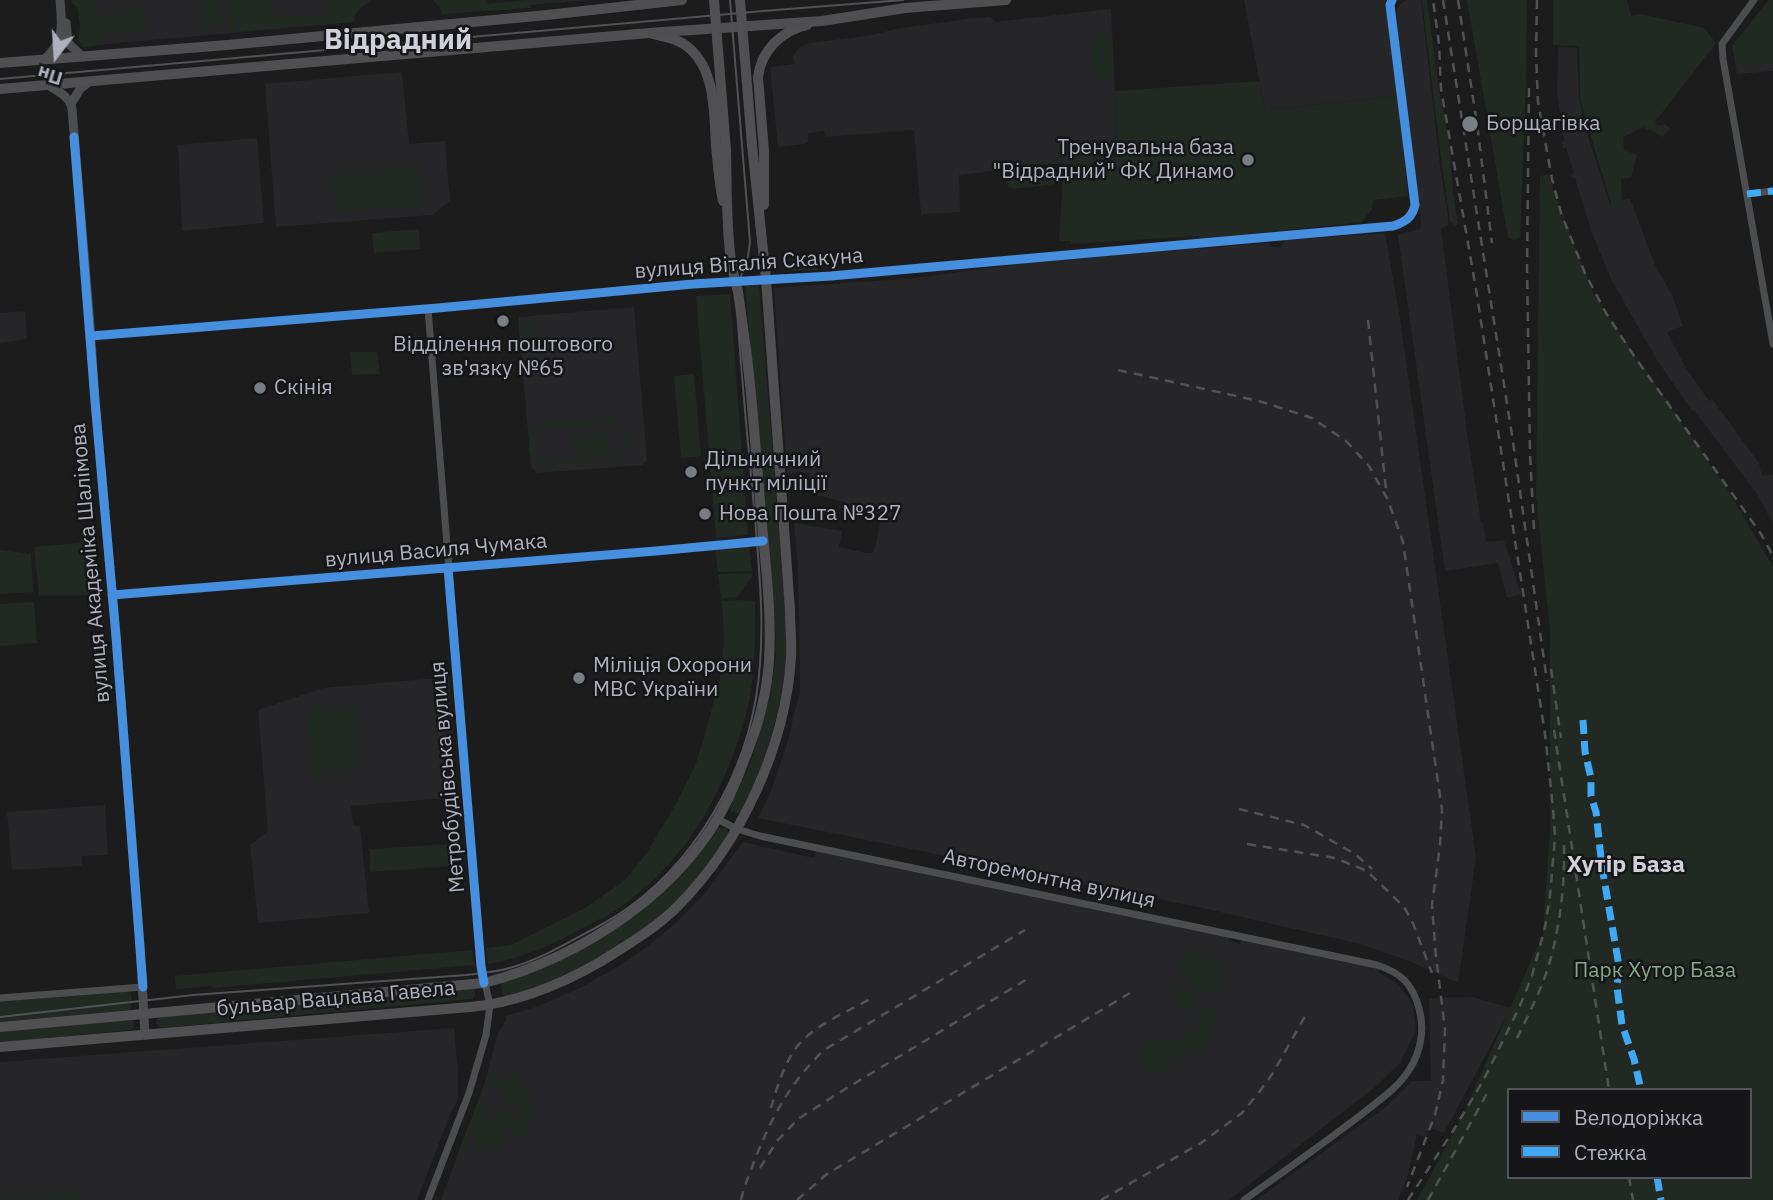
<!DOCTYPE html>
<html>
<head>
<meta charset="utf-8">
<style>
	body { margin:0 }
	#map { position:relative; width:1773px; height:1200px; overflow:hidden; background:#1c1c1c; font-family:"IBM Plex Sans",sans-serif }
	canvas { display:block }
	.legend { position:absolute; left:1507px; top:1088px; width:245px; height:91px; box-sizing:border-box; background:#161618; border:2px solid #53545a; margin:0; padding:9px 12px; list-style:none; font-size:21px; color:#aeb1bc }
	.legend li { display:flex; align-items:center; gap:14px; height:35px }
	.legend b { width:35px; border:2px solid #53545a }
	.north { position:absolute; left:21px; top:21px; width:70px; height:70px; -webkit-text-stroke:5px #161618; paint-order:stroke; rotate:197deg; font-size:19px; font-weight:700; line-height:28px; text-align:center; color:#aeb1bc }
	.north::after { content:''; display:block; margin:auto; width:24px; height:32px; background:#aeb1bc; clip-path:polygon(50% 0,100% 100%,50% 72%,0 100%) }
</style>
</head>
<body>
<div id="map">
<canvas width="1773" height="1200"></canvas>
<ul class="legend">
<li><b style="height:9px;background:#468fdf"></b>Велодоріжка</li>
<li><b style="height:9px;background:#3fa9f5"></b>Стежка</li>
</ul>
<div class="north">Пн</div>
</div>
<script>
const c = document.querySelector('canvas').getContext('2d');
c.lineJoin = 'round';
function paint(path, color) {
  c.fillStyle = color;
  c.fill(path, 'evenodd');
}
function stroke(path, color, width, dash) {
  c.strokeStyle = color;
  c.lineWidth = width;
  c.lineCap = dash ? 'butt' : 'round';
  c.setLineDash(dash || []);
  c.stroke(path);
}
function write(font, color, halo, rows, align = 'center') {
  c.font = font + ' "IBM Plex Sans",sans-serif';
  c.lineWidth = 5;
  c.setLineDash([]);
  c.textBaseline = 'middle';
  c.strokeStyle = halo;
  c.fillStyle = color;
  for (const [text, x, y, turn = 0] of rows) {
    c.save();
    c.translate(x, y);
    c.rotate((+turn || 0) * Math.PI / 180);
    c.textAlign = isNaN(turn) ? turn : align;
    if (halo) c.strokeText(text, 0, 0);
    c.fillText(text, 0, 0);
    c.restore();
  }
}
const built = new Path2D(`
	M79,0H370L371,2L358,9L355,15L354,22L84,46Z
	M1244,0H1385L1398,96L1265,110Z
	M1407,0H1421L1440,166L1448,216V225L1441,229L1468,440L1481,522L1483,523L1486,542L1504,540L1521,594L1507,598L1498,563L1445,571L1398,235L1420,229L1421,223L1396,13L1400,4Z
	M1769,0H1773V71L1737,74L1732,46Z
	M1111,9L1118,157L959,175L960,212L921,214L914,130L825,137L824,131L808,133V142L804,144L778,147L770,67L795,64L793,59L794,54L800,47L810,43L873,35L895,29L966,19L990,17L995,22Z
	M1558,47L1577,48L1579,99L1586,130L1610,204L1630,198L1655,265L1672,295L1683,326L1667,332L1686,368L1709,401L1712,399L1759,463L1762,476L1773,475V524L1757,494L1694,410L1692,411L1657,360L1612,281L1592,233L1575,178H1572L1571,174L1574,172L1566,148H1563L1562,142L1564,141L1557,93Z
	M402,72L409,144L445,141L450,201L432,215L276,227L265,84Z
	M257,138L264,223L182,231L178,145Z
	M1385,233L1400,319L1476,857L1458,983L1409,961L1360,944L1198,907L758,818L771,791L787,744L800,690L798,567L794,523L842,531L839,547L866,553H872L875,548L882,515L875,513V508L847,503L814,494L810,489L809,472L787,474L774,288L916,278L1017,264L1132,254L1268,243L1272,247H1280L1286,240Z
	M634,307L647,460L642,465L536,473L531,467L518,317Z
	M25,311L27,339L0,343V313Z
	M449,677L457,797L351,806L353,826H360L369,913L258,923L250,845L268,831L258,710L323,688Z
	M105,805L108,855L82,856V866L12,870L7,812Z
	M743,842L814,858L817,848L1230,931L1229,941L1240,944L1242,938L1379,964V973L1397,983L1408,997L1413,1007L1416,1030L1400,1063L1374,1088L1229,1200H441L485,1082L497,1036L506,1020L505,1016L539,1006L580,988L619,966L649,945L676,923L702,897Z
	M1472,997L1511,1008L1444,1133L1430,1128L1426,1137L1417,1135L1407,1178L1398,1200H1256L1387,1106L1412,1081H1431L1429,998Z
	M454,1028L458,1072V1099L452,1110L417,1200H0V1062Z`);
const green = new Path2D(`
	M71,0H94L93,2L97,17L107,13H112L115,9L128,10L141,7V0H145L147,19L145,32L103,35L95,46L83,47L78,41L80,26L77,7L72,3Z
	M201,0H220L222,22L220,25L203,27Z
	M226,0H272L274,17L329,13L328,0H370L371,2C360,6 355,11 354,22L229,32Z
	M433,0H487L488,4L525,0H590L531,5V8L442,14L440,8Z
	M1422,0H1427L1439,90L1450,146L1453,193L1458,223L1455,227L1450,221L1442,166Z
	M1467,0H1527L1526,81L1520,237L1514,240L1508,237Z
	M1553,0H1627L1631,16L1640,14L1704,28L1716,43L1655,122L1658,126L1665,124L1670,129L1663,137L1643,127L1623,137L1624,151L1637,154L1631,178L1621,179L1622,209L1614,214L1580,99L1579,46L1553,45Z
	M1769,0H1773V62L1751,66L1735,58L1732,46Z
	M1091,37H1112L1114,76L1093,77Z
	M1259,81L1265,110L1398,96L1408,196L1373,200L1372,209L1362,222L1203,239L1197,236L1071,244L1070,241H1059L1064,163L1118,156L1115,91Z
	M419,166L423,205L335,212L332,173Z
	M1054,168L1056,184L1012,189L1011,187L1008,188L1007,178H1010V173Z
	M1549,174L1551,183L1593,293L1728,490L1773,567V1200H1417L1462,1117L1543,934L1550,829V631L1536,496L1540,176ZM1509,1090H1750V1177H1509Z
	M419,229L420,249L374,253L372,233Z
	M817,257L818,270L792,271L791,259Z
	M759,284L786,616L787,657L780,703L762,770L739,814L730,811V807L750,765L769,700L776,656L775,616L745,286Z
	M730,294L748,535L716,538L696,296Z
	M535,322L537,352L524,354L521,323Z
	M350,352H377L380,374L352,375Z
	M694,374L701,456L681,458L674,376Z
	M611,418C633,425 636,446 617,459L551,467C525,462 522,437 544,424ZM612,422C629,430 630,447 614,456L548,462C529,455 528,438 546,429Z
	M609,433L611,452L574,456L571,437Z
	M90,542L93,595H39L34,547Z
	M749,546L752,571L718,572L715,550Z
	M0,550L31,554L33,592L0,594Z
	M752,573V577L737,597L721,598L718,574Z
	M737,600L755,601C755,634 756,668 749,701C731,782 688,861 619,908C609,915 597,920 586,926C555,944 523,958 488,964L486,948L511,945L585,908L625,880L646,854L677,802L696,763L703,741L720,678L724,640L722,601Z
	M34,602L37,643L0,646V604Z
	M355,706L360,772L311,775L307,709Z
	M716,827L725,828L730,833C713,857 697,880 676,902C631,948 567,977 507,997L502,994L501,985L503,981L629,919Z
	M450,844L453,866L370,872V849Z
	M472,950L474,965L213,988L212,986L176,989L175,976Z
	M1190,951C1222,959 1230,954 1220,990L1218,993C1209,991 1192,986 1186,979C1183,976 1182,971 1181,968C1178,958 1180,954 1190,951Z
	M1167,983H1169L1206,1001L1188,1010L1185,1007L1181,1009Z
	M475,988V996L472,999L161,1028L157,1025L156,1021L159,1017Z
	M129,990C133,997 132,1003 130,1010L0,1022V1001Z
	M1211,1005L1215,1009L1216,1014L1210,1039L1202,1048L1149,1078L1145,1073L1134,1052L1164,1035L1168,1043L1200,1027L1196,1019L1197,1014Z
	M130,1019L133,1020L134,1028L130,1030L0,1043V1030Z
	M522,1072L525,1086L534,1104L528,1115L530,1125L527,1134L518,1138L494,1120L500,1109L506,1111L514,1121L521,1111L518,1103L512,1110L507,1101L502,1097L504,1093L498,1087L488,1085L485,1082Z
	M481,1094L484,1099L483,1102L487,1103V1108L483,1111L484,1122L491,1121L510,1142L487,1150L475,1146L476,1130L472,1126L468,1150L457,1155Z
	M79,1191L80,1200H0V1196Z`);
const minor = new Path2D(`
	M1754,0L1722,44L1723,59L1773,344
	M1747,194L1773,191
	M91,336L438,308L693,284L831,276L1393,226C1405,222 1412,218 1415,205L1390,5L1392,0
	M112,595L656,551L763,541
	M717,819L737,829L760,836L1377,965C1401,973 1412,983 1419,1008C1425,1029 1421,1052 1409,1070C1398,1088 1378,1101 1362,1114C1323,1144 1283,1172 1244,1200
	M0,998L143,987
	M428,1200L469,1093L486,1035L490,1005L481,966L428,309`);
const tertiary = new Path2D(`
	M66,23L68,43L83,57
	M45,59C65,40 62,26 60,0
	M48,85C58,91 70,97 72,109L90,325L95,401L116,636L140,945L145,1035
	M71,104L80,89L89,82`);
const secondary = new Path2D(`
	M653,34C666,37 679,39 689,48C716,71 714,114 716,146C718,165 719,182 723,201
	M764,205V151L758,77C761,51 781,31 807,25
	M0,1027L484,983C583,957 684,891 729,797C736,782 742,767 747,753C759,723 767,692 769,660C772,611 765,561 761,513C756,458 753,403 746,349C743,330 741,311 738,292C736,281 732,271 731,261C726,224 727,187 726,150
	M0,1047L470,1007C516,1003 560,985 600,962C627,945 655,929 678,906C741,842 785,748 791,658C792,642 790,625 790,610L766,279L752,145`);
const primary = new Path2D(`
	M0,63L227,45L547,15L682,0
	M0,89L649,33L822,21L905,8L1006,0`);
const tram = new Path2D(`
	M0,79L763,11L903,0
	M0,1017L193,995L466,975C481,973 498,972 513,967C543,958 571,941 599,926C682,881 740,791 756,698C766,638 760,578 755,518C748,442 740,367 736,291L748,256L750,242L730,0`);
const rail = new Path2D(`
	M1443,0L1512,435L1547,681
	M1458,0L1477,124L1492,243
	M1537,0L1536,55L1538,102L1552,179L1561,213L1585,273L1606,313L1634,356L1761,534L1773,556
	M1529,88L1527,266L1530,454L1534,529
	M1368,320L1386,490
	M1118,370L1259,401L1312,418L1346,441L1369,466L1388,500L1403,542L1442,810L1440,845L1432,905L1436,957L1445,1029L1443,1080L1435,1115L1407,1187
	M1551,669L1561,738
	M1554,730L1609,1090
	M1239,809L1304,825L1355,854L1372,869
	M1247,844L1335,858L1367,871L1404,907L1412,921L1432,973
	M1517,1038C1528,1016 1540,992 1548,968C1560,928 1565,885 1564,844
	M771,1108C777,1087 786,1057 801,1042C816,1025 852,1009 872,998
	M760,1168L777,1141L798,1119L837,1094L1029,978
	M1629,1177L1633,1200
	M741,1200C744,1186 750,1173 755,1159C773,1115 789,1084 824,1050L1025,930
	M797,1200L827,1174L1130,993
	M1101,1200L1201,1143L1242,1113L1260,1091L1273,1073L1308,1011
	M1408,1200L1453,1131L1483,1081L1519,1008L1532,976L1545,927L1550,896L1555,837L1553,808L1545,734L1476,289L1441,89L1439,44L1433,0
	M1428,1200L1490,1088`);
const secondaryBridge = new Path2D(`
	M714,0L726,150
	M740,0L752,145`);
const quiet = new Path2D(`
	M1747,194L1773,191
	M1583,720L1585,752L1591,778V796L1596,812L1602,867L1619,966L1617,987L1622,1025L1634,1059L1641,1090
	M1657,1177L1661,1200`);
const cycleway = new Path2D(`
	M74,137L95,401L116,636L143,987
	M91,336L438,308L693,284L831,276L1393,226C1405,222 1412,218 1415,205L1390,5L1392,0
	M448,568L481,966L484,983
	M112,595L656,551L763,541`);
const markers = [
	[1470,124,9,"#7b7d84"],
	[1248,160,7,"#7b7d84"],
	[503,321,7,"#7b7d84"],
	[260,388,7,"#7b7d84"],
	[691,472,7,"#7b7d84"],
	[705,514,7,"#7b7d84"],
	[579,678,7,"#7b7d84"]
];
const poiNames = [
	["Борщагівка",1486,124],
	["Тренувальна база",1234,148,"right"],
	["\"Відрадний\" ФК Динамо",1234,172,"right"],
	["Відділення поштового",503,345,"center"],
	["зв'язку №65",503,369,"center"],
	["Скінія",274,388],
	["Дільничний",705,460],
	["пункт міліції",705,484],
	["Нова Пошта №327",719,514],
	["Міліція Охорони",593,666],
	["МВС України",593,690]
];
const streetNames = [
	["вулиця Віталія Скакуна",749,264,-4],
	["вулиця Василя Чумака",436,551,-5],
	["вулиця Академіка Шалімова",91,563,-95],
	["Метробудівська вулиця",448,777,-95],
	["Авторемонтна вулиця",1049,879,12],
	["бульвар Вацлава Гавела",336,999,-5]
];
const parkNames = [
	["Парк Хутор База",1655,971]
];
const neighbourhoodNames = [
	["Хутір База",1626,865]
];
const districtNames = [
	["Відрадний",398,41]
];
paint(built, '#262628');
paint(green, '#222923');
stroke(minor, '#4c4d4f', 7);
stroke(tertiary, '#4c4d4f', 9);
stroke(secondary, '#505053', 10);
stroke(primary, '#4f4f52', 10);
stroke(tram, '#515255', 2);
stroke(rail, '#515255', 2.5, [9, 7]);
stroke(secondaryBridge, '#505053', 10);
stroke(quiet, '#3fa9f5', 7, [14, 7]);
stroke(cycleway, '#468fdf', 9);
for (const [x, y, r, color] of markers) {
  const dot = new Path2D();
  dot.arc(x, y, r, 0, 2 * Math.PI);
  c.fillStyle = color;
  c.fill(dot);
  stroke(dot, '#161618', 2.5);
}
write('21px', '#aeb1bc', '#161618', poiNames, 'left');
write('21px', '#aeb1bc', '#161618', streetNames);
write('21px', '#86a68a', '#161618', parkNames);
write('bold 23px', '#cfd0d8', '#161618', neighbourhoodNames);
write('bold 28px', '#cfd0d8', '#161618', districtNames);
</script>
</body>
</html>
